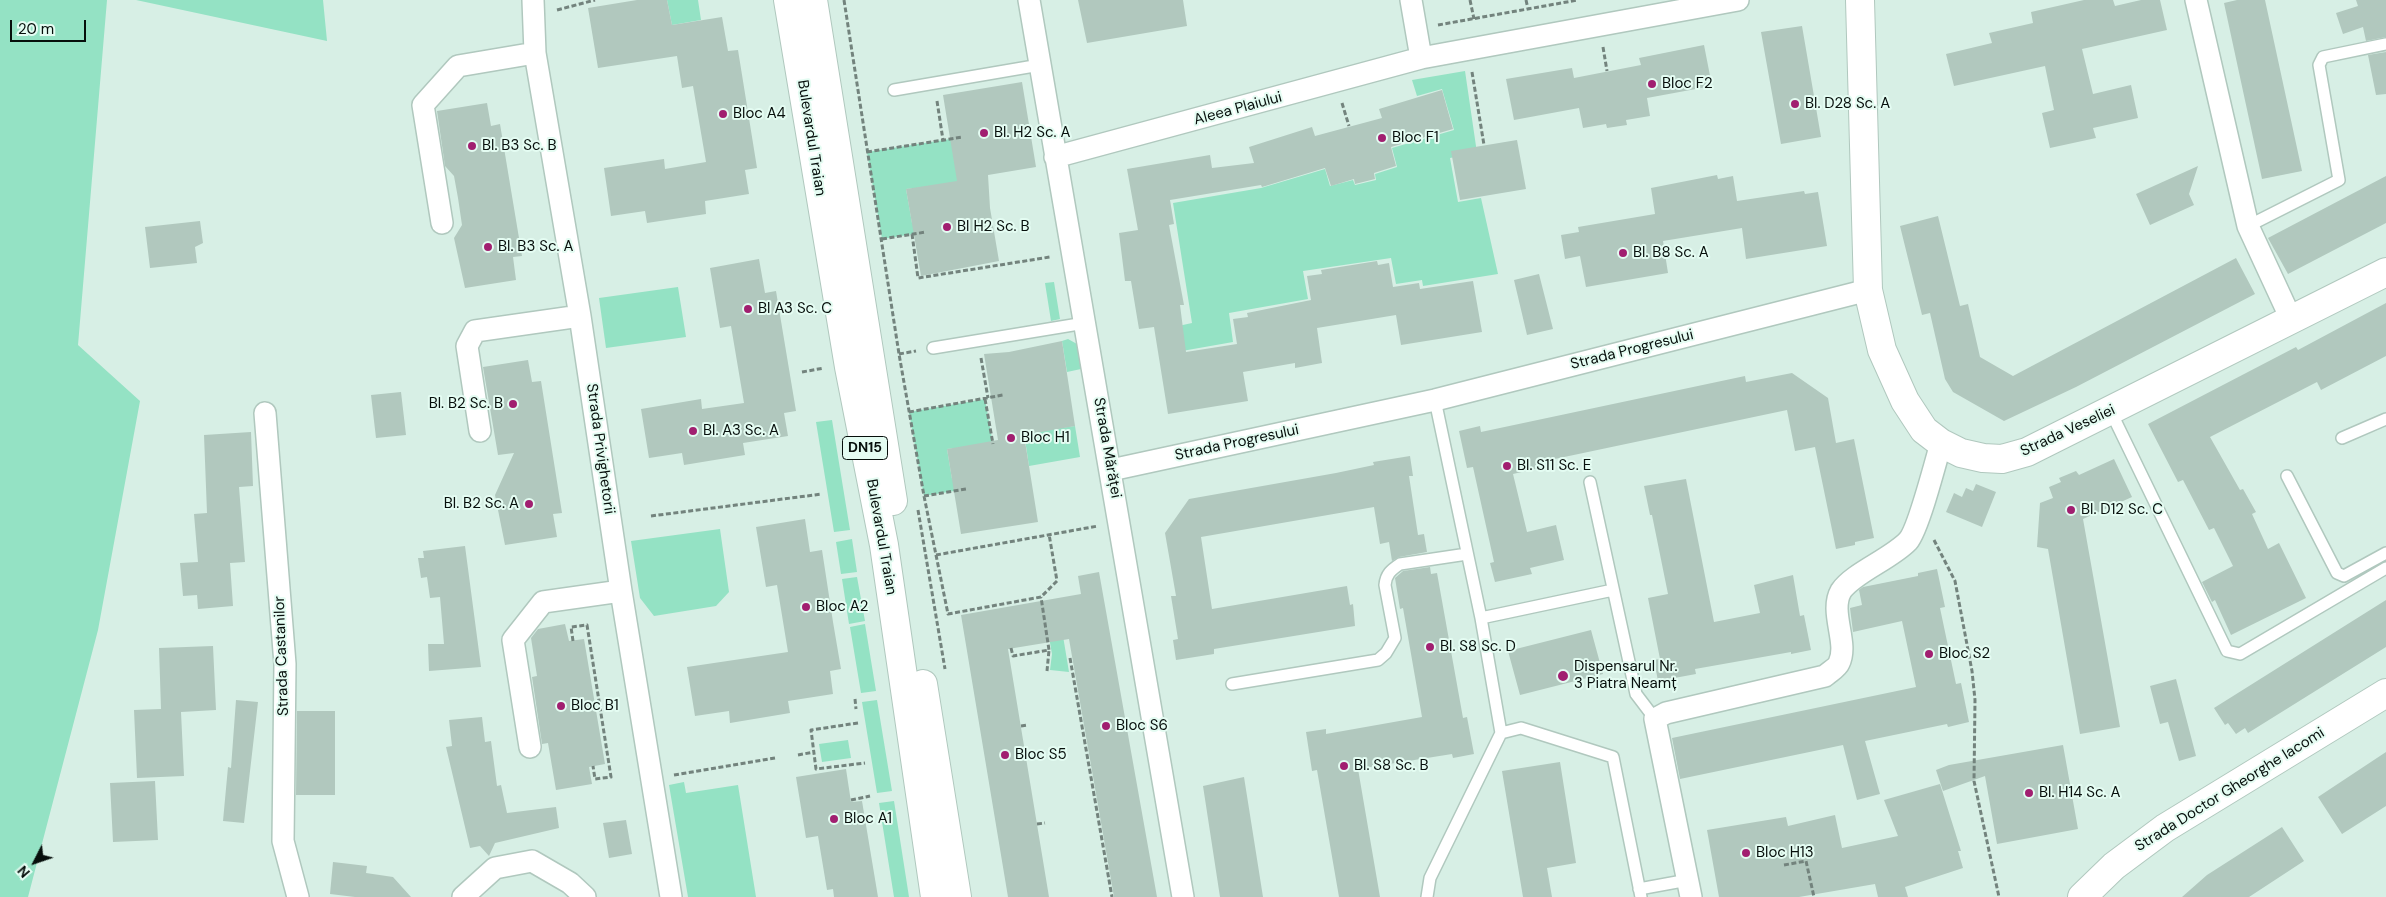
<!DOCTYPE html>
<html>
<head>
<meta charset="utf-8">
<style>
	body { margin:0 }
	#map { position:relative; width:2386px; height:897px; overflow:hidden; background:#d7efe5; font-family:"DM Sans",sans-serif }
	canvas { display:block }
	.north { position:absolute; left:10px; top:837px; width:50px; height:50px; -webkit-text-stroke:4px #e4fcf2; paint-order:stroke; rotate:229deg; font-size:14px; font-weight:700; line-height:20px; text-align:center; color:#070f0c }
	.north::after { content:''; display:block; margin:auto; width:18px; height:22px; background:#070f0c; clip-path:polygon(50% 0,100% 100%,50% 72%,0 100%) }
	.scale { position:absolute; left:10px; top:20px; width:76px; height:22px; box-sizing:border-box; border:2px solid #070f0c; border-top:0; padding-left:6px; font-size:15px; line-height:18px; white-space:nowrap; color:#070f0c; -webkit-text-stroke:4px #e4fcf2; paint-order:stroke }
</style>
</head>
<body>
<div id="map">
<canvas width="2386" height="897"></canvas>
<div class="north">N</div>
<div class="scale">20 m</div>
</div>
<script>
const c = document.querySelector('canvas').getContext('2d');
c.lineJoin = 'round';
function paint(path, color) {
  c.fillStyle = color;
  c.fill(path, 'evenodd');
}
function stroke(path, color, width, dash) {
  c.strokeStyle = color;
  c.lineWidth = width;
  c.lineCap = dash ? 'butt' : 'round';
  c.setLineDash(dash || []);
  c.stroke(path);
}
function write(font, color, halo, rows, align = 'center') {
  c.font = font + ' "DM Sans",sans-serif';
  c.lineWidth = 4;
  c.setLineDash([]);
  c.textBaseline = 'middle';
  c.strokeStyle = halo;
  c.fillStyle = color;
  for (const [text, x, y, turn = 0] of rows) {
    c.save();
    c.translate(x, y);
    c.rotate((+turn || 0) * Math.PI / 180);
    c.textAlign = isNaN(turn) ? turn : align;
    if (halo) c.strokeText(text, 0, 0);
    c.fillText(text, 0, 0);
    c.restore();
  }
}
const green = new Path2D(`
	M0,0H107L78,345L140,401L98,630L28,897H0Z
	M136,0H323L327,41Z
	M667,0H698L701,20L672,25Z
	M1465,71L1477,153L1450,158L1458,202L1481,198L1498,274L1423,286L1422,280L1396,284L1391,258L1303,271L1308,299L1229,313L1233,342L1165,354L1160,330L1192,323L1173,203L1261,188L1325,169L1330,186L1353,180L1355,185L1376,180L1375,174L1397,167L1392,148L1454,130L1442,89L1417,96L1412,80Z
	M963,137L958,184L906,189L912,223L926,232L882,239L867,152Z
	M1054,282L1060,319L1051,321L1045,283Z
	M678,287L686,337L606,348L599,298Z
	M1068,339L1077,344L1081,369L1067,372L1062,341Z
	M985,399L993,444L947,449L952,479L966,489L924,496L909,412Z
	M832,420L850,530L834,532L816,422Z
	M1075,426L1080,457L1029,466L1024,433Z
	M720,529L729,592L716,606L654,616L640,598L631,541Z
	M852,539L857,572L841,574L836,542Z
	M857,577L865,621L849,624L842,579Z
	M1057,600L1069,672L1050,670L1052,654L1043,603Z
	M865,624L876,691L861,693L850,627Z
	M877,700L892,791L877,793L862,702Z
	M848,740L851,758L822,762L819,744Z
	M684,782L686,793L738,785L756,897H688L669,785Z
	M894,801L909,897H894L879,803Z`);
const building = new Path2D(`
	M637,0H667L672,25L722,17L728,51L738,50L757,168L745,170L749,194L705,201L706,214L647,223L645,211L611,216L604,168L664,159L665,169L706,162L693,86L682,88L677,56L598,68L588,8Z
	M1078,0H1183L1187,26L1087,43Z
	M2084,0H2113L2115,6L2141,0H2160L2167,30L2082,49L2093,94L2131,85L2138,118L2093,128L2096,138L2050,148L2042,113L2054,110L2045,66L1954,86L1946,54L1992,43L1989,33L2033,23L2031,12Z
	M2237,0H2265L2302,171L2262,179L2224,3Z
	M2356,0H2386V37L2366,41L2363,27L2343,34L2336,13L2358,6Z
	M1802,26L1821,137L1781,144L1761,32Z
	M1704,45L1712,86L1647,98L1650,116L1626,120L1627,125L1607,128L1606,124L1583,128L1579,108L1514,120L1506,79L1572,68L1574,78L1641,65L1639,58Z
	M2386,52V94L2376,95L2368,55Z
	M1022,82L1036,167L988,175L990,208L999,261L921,276L906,189L957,181L943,95Z
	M1442,90L1453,129L1391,147L1396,166L1374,173L1375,179L1355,184L1354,179L1331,186L1325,168L1262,187L1261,185L1170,200L1174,224L1169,225L1184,305H1180L1186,352L1237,344L1233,319L1248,317L1247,313L1311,300L1307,276L1322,274L1321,270L1377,261L1378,265L1389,263L1393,287L1419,283L1420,289L1473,281L1482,332L1401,345L1396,315L1317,328L1322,363L1295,368V363L1243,372L1248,401L1168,414L1154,327L1139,329L1131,281H1125L1119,233L1138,230L1127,169L1210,155L1212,168L1254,163L1249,147L1312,127L1315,136L1382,118L1379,109Z
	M487,103L491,126L500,124L522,256L513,257L516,280L465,288L454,238L462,225L458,198L454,176L445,166L437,111Z
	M1517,140L1526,189L1460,200L1451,151Z
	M2198,166L2189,194L2194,205L2150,225L2136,194Z
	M1717,175L1718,179L1733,176L1737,201L1804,191L1805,194L1818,192L1827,246L1746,259L1742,228L1663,241L1668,273L1586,287L1580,256L1565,259L1561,235L1579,232L1578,227L1655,214L1651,188Z
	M2386,176V223L2288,274L2268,238Z
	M1938,216L1960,306L1968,304L1980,357L2013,376L2236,258L2255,294L2076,387L2004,421L1953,392L1945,379L1930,313L1922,315L1900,226Z
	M200,221L203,243L195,247L197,263L150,268L145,227Z
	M759,259L765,293L776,291L796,411L784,413L788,436L743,443L745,455L684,465L682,453L649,458L641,409L701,399L702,409L744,403L731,326L720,328L710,268Z
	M1539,274L1553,329L1527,335L1514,280Z
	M2386,303V356L2321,390L2317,382L2210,437L2240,490L2243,489L2256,512L2252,514L2268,549L2279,543L2306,598L2231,635L2215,600L2212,602L2202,582L2233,566L2214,528L2209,530L2183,480L2178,482L2148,424L2296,347L2298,350Z
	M1062,341L1075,426L1024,435L1038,522L961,534L947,449L998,440L984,354L1009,352Z
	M528,360L532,382L541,381L562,513L553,514L557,537L505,545L495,495L514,453L498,455L483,367Z
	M1792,373L1828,398L1836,443L1854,439L1874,538L1855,542V545L1836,549L1815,447L1795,451L1787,410L1550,460L1552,465L1513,474L1527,532L1556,525L1564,560L1530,568L1532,574L1495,582L1490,563L1494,562L1473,467L1467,468L1459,431L1480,426L1481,432L1745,376L1746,382Z
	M401,392L406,435L376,438L371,395Z
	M251,432L253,486L239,487L245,562L230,563L233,606L198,609L197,595L183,596L180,563L198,562L194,514L207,513L204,435Z
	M1410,456L1413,476H1409L1418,535L1424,534L1427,552L1399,557L1392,561L1389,542L1380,544L1374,507L1201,537L1212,609L1347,586L1350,605L1353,604L1355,626L1214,649V654L1176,660L1173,640L1178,639L1171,596H1176L1165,533L1189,499L1336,473L1374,465L1373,462Z
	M2114,459L2132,497L2083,519L2120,727L2080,734L2048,549L2037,547L2040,503L2053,498L2049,487L2061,482L2059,478L2076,471L2079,475Z
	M1686,479L1714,622L1760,613L1754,585L1793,575L1800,616L1804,615L1811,650L1791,654V652L1695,669L1696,674L1658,681L1654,660L1660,659L1648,598L1668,594L1652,515H1650L1644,486Z
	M1976,484L1996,492L1982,527L1946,512L1954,493L1962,497L1966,488L1973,491Z
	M805,519L810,552L822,550L833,622L841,669L830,671L833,694L788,701L790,713L730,723L729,711L695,716L687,667L788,652L777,585L766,587L756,527Z
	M465,546L481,667L429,671L428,644H444L440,597L430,598L427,577L421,578L418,558H424L423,551Z
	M1430,567L1431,574L1437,573L1463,718L1467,717L1474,754L1453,758L1452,754L1358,769L1380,897H1339L1317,770L1312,771L1306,732L1326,729V734L1422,717L1403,608L1400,609L1395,578L1403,571Z
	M1937,569L1945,607L1940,608L1956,684L1961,683L1969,722L1948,727L1947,724L1865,741L1880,794L1857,800L1843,745L1680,779L1672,738L1916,687L1902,621L1853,632L1850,608L1862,605L1859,590L1863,587L1918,576V573Z
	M1099,572L1157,897H1114L1069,639L1008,649L1049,897H1008L961,615L1081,594L1078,576Z
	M2386,600V647L2248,733L2245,728L2236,734L2228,723L2225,725L2214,708Z
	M565,624L569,641L584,639L605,764L589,767L592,784L556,790L548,743L542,744L532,677L537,676L531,638L538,629Z
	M1591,630L1603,674L1520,695L1508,651Z
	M213,646L216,710L181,712L184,776L137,778L134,710L161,709L159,648Z
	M2176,679L2196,756L2179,761L2168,722L2160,724L2150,686Z
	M236,700L258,702L244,823L223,821L228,767L231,768Z
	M297,711H335V795H296Z
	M482,717L485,742L491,741L497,786L501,785L507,813L556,807L559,828L495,843L489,856L480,846L470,848L446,747L452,746L449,720Z
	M2063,745L2078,829L1997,844L1985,776L1943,791L1936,770L1949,765Z
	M2386,752V806L2342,834L2318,797Z
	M1560,762L1576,863L1547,868L1552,897H1523L1502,771Z
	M846,769L851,802L862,801L878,897H834L833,889L827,890L818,836L806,838L796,777Z
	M1244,777L1263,897H1220L1203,786Z
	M155,781L158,840L113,842L110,783Z
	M1940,784L1961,851H1958L1963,868L1905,887L1908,897H1878L1875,884L1799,897H1719L1707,830L1786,817L1788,826L1835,815L1842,848L1898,836L1884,800Z
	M626,820L632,854L609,858L603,823Z
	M2282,827L2304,861L2249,897H2182L2207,875Z
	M333,862L367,866L366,873L393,877L411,897H355L330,894Z`);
const path = new Path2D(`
	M844,0L899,354L924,496L948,614L1041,597L1057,581L1049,534
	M1470,0L1474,19
	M1526,0L1528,9
	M557,10L595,0
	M1438,25L1578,0
	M1603,47L1607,71
	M1472,72L1484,145
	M937,101L943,140
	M1342,103L1349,126
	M867,152L963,137
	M912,234L918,278L1050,257
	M882,239L926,232
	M899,354L916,351
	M981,358L988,398
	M802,372L824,368
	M985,399L993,444
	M909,412L1003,395
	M924,496L966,489
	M918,510L945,669
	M651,516L822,494
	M1934,540L1955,581L1972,671L1975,700L1974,781L1999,897
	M936,555L1098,526
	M573,641L571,627L587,625L611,777L595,779L593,766
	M1011,648L1013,656L1049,650L1041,597
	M1070,658L1112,897
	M1047,671L1049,650
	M855,699L856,709
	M858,723L811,730L816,769L865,763
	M1021,726L1028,725
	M798,755L814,752
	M674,775L775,758
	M851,800L870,796
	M1037,824L1045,823
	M1784,865L1806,861L1814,897`);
const lane = new Path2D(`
	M894,90L1040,65
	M2248,226L2339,180L2319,65L2323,57L2386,44
	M933,348L1085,323
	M1435,400L1481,618
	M2111,412L2227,651L2240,654L2386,568
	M2342,438L2386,419
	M2287,476L2337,573L2344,576L2386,553
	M1590,482L1636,694L1655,719
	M1232,684L1378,660L1386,653L1395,638L1385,585C1386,574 1391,570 1400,564L1467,554
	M1501,733L1521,728L1613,757L1641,897
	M1639,889L1688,880
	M1427,897L1430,878L1501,733L1481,618L1613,590`);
const street = new Path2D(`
	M533,0L535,53L580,316L621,591L671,897
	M1029,0L1183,897
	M2196,0L2248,226L2291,319
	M1421,58L1738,0
	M1055,157L1421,58L1411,0
	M442,223L423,105L458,66L535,53
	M265,413L285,664L283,841L298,897
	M480,431L467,346L475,331L580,316
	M1111,470L1435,400L1868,290
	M530,747L513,640L543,602L621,591
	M463,897L495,868L532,861L570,883L585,897
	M1691,897L1655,719L1666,713L1825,676C1829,672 1837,668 1839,663C1849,643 1829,612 1841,591C1853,573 1891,559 1908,541C1918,530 1936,461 1941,443`);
const secondary = new Path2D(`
	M1860,0L1868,290L1882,350L1905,401L1924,430L1941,443L1961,453L1983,458L2002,459L2027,452L2386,272
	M2082,897L2114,866L2165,828L2386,693`);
const primary = new Path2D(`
	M788,0L849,367L884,545L935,897
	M813,0L893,501
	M923,684L957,897`);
const markers = [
	[1652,84,5,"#a11f70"],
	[1795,104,5,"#a11f70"],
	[723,114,5,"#a11f70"],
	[984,133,5,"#a11f70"],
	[1382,138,5,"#a11f70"],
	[472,146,5,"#a11f70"],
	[947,227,5,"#a11f70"],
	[488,247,5,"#a11f70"],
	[1623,253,5,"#a11f70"],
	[748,309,5,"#a11f70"],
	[513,404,5,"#a11f70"],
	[693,431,5,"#a11f70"],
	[1011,438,5,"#a11f70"],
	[1507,466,5,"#a11f70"],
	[529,504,5,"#a11f70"],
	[2071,510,5,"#a11f70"],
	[806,607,5,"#a11f70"],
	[1430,647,5,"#a11f70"],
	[1929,654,5,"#a11f70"],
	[1563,676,6,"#a11f70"],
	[561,706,5,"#a11f70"],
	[1106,726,5,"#a11f70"],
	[1005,755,5,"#a11f70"],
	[1344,766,5,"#a11f70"],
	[2029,793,5,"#a11f70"],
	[834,819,5,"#a11f70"],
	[1746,853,5,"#a11f70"]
];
const shields = [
	[865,448,45]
];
const shieldNames = [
	["DN15",865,448]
];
const poiNames = [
	["Bloc F2",1662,84],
	["Bl. D28 Sc. A",1805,104],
	["Bloc A4",733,114],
	["Bl. H2 Sc. A",994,133],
	["Bloc F1",1392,138],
	["Bl. B3 Sc. B",482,146],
	["Bl H2 Sc. B",957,227],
	["Bl. B3 Sc. A",498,247],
	["Bl. B8 Sc. A",1633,253],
	["Bl A3 Sc. C",758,309],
	["Bl. B2 Sc. B",503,404,"right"],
	["Bl. A3 Sc. A",703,431],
	["Bloc H1",1021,438],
	["Bl. S11 Sc. E",1517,466],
	["Bl. B2 Sc. A",519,504,"right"],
	["Bl. D12 Sc. C",2081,510],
	["Bloc A2",816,607],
	["Bl. S8 Sc. D",1440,647],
	["Bloc S2",1939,654],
	["Dispensarul Nr.",1574,667],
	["3 Piatra Neamț",1574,684],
	["Bloc B1",571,706],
	["Bloc S6",1116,726],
	["Bloc S5",1015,755],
	["Bl. S8 Sc. B",1354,766],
	["Bl. H14 Sc. A",2039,793],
	["Bloc A1",844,819],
	["Bloc H13",1756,853]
];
const streetNames = [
	["Aleea Plaiului",1238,109,-15],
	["Bulevardul Traian",811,138,81],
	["Strada Progresului",1632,350,-14],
	["Strada Veseliei",2068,431,-25],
	["Strada Progresului",1237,443,-12],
	["Strada Mărăței",1107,448,80],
	["Strada Privighetorii",600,449,82],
	["Bulevardul Traian",881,537,80],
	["Strada Castanilor",282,656,-92],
	["Strada Doctor Gheorghe Iacomi",2230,790,-32]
];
paint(green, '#94e2c4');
paint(building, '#b1c8be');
stroke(lane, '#b0c8be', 14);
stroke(street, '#b0c8be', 24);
stroke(secondary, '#b0c8be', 30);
stroke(primary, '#b0c8be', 30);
stroke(path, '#73837d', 3, [5, 2.5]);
stroke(lane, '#fff', 11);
stroke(street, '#fff', 21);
stroke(secondary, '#fff', 28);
stroke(primary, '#fff', 28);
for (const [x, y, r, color] of markers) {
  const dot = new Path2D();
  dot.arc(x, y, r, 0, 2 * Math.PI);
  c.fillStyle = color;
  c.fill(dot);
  stroke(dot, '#e4fcf2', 2);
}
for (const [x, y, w] of shields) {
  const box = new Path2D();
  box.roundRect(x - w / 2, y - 11.5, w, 23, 4);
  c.fillStyle = '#e4fcf2';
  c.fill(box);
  stroke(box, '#070f0c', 1);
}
write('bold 14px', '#070f0c', null, shieldNames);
write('15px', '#070f0c', '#e4fcf2', poiNames, 'left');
write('15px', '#070f0c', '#e4fcf2', streetNames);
</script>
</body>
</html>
